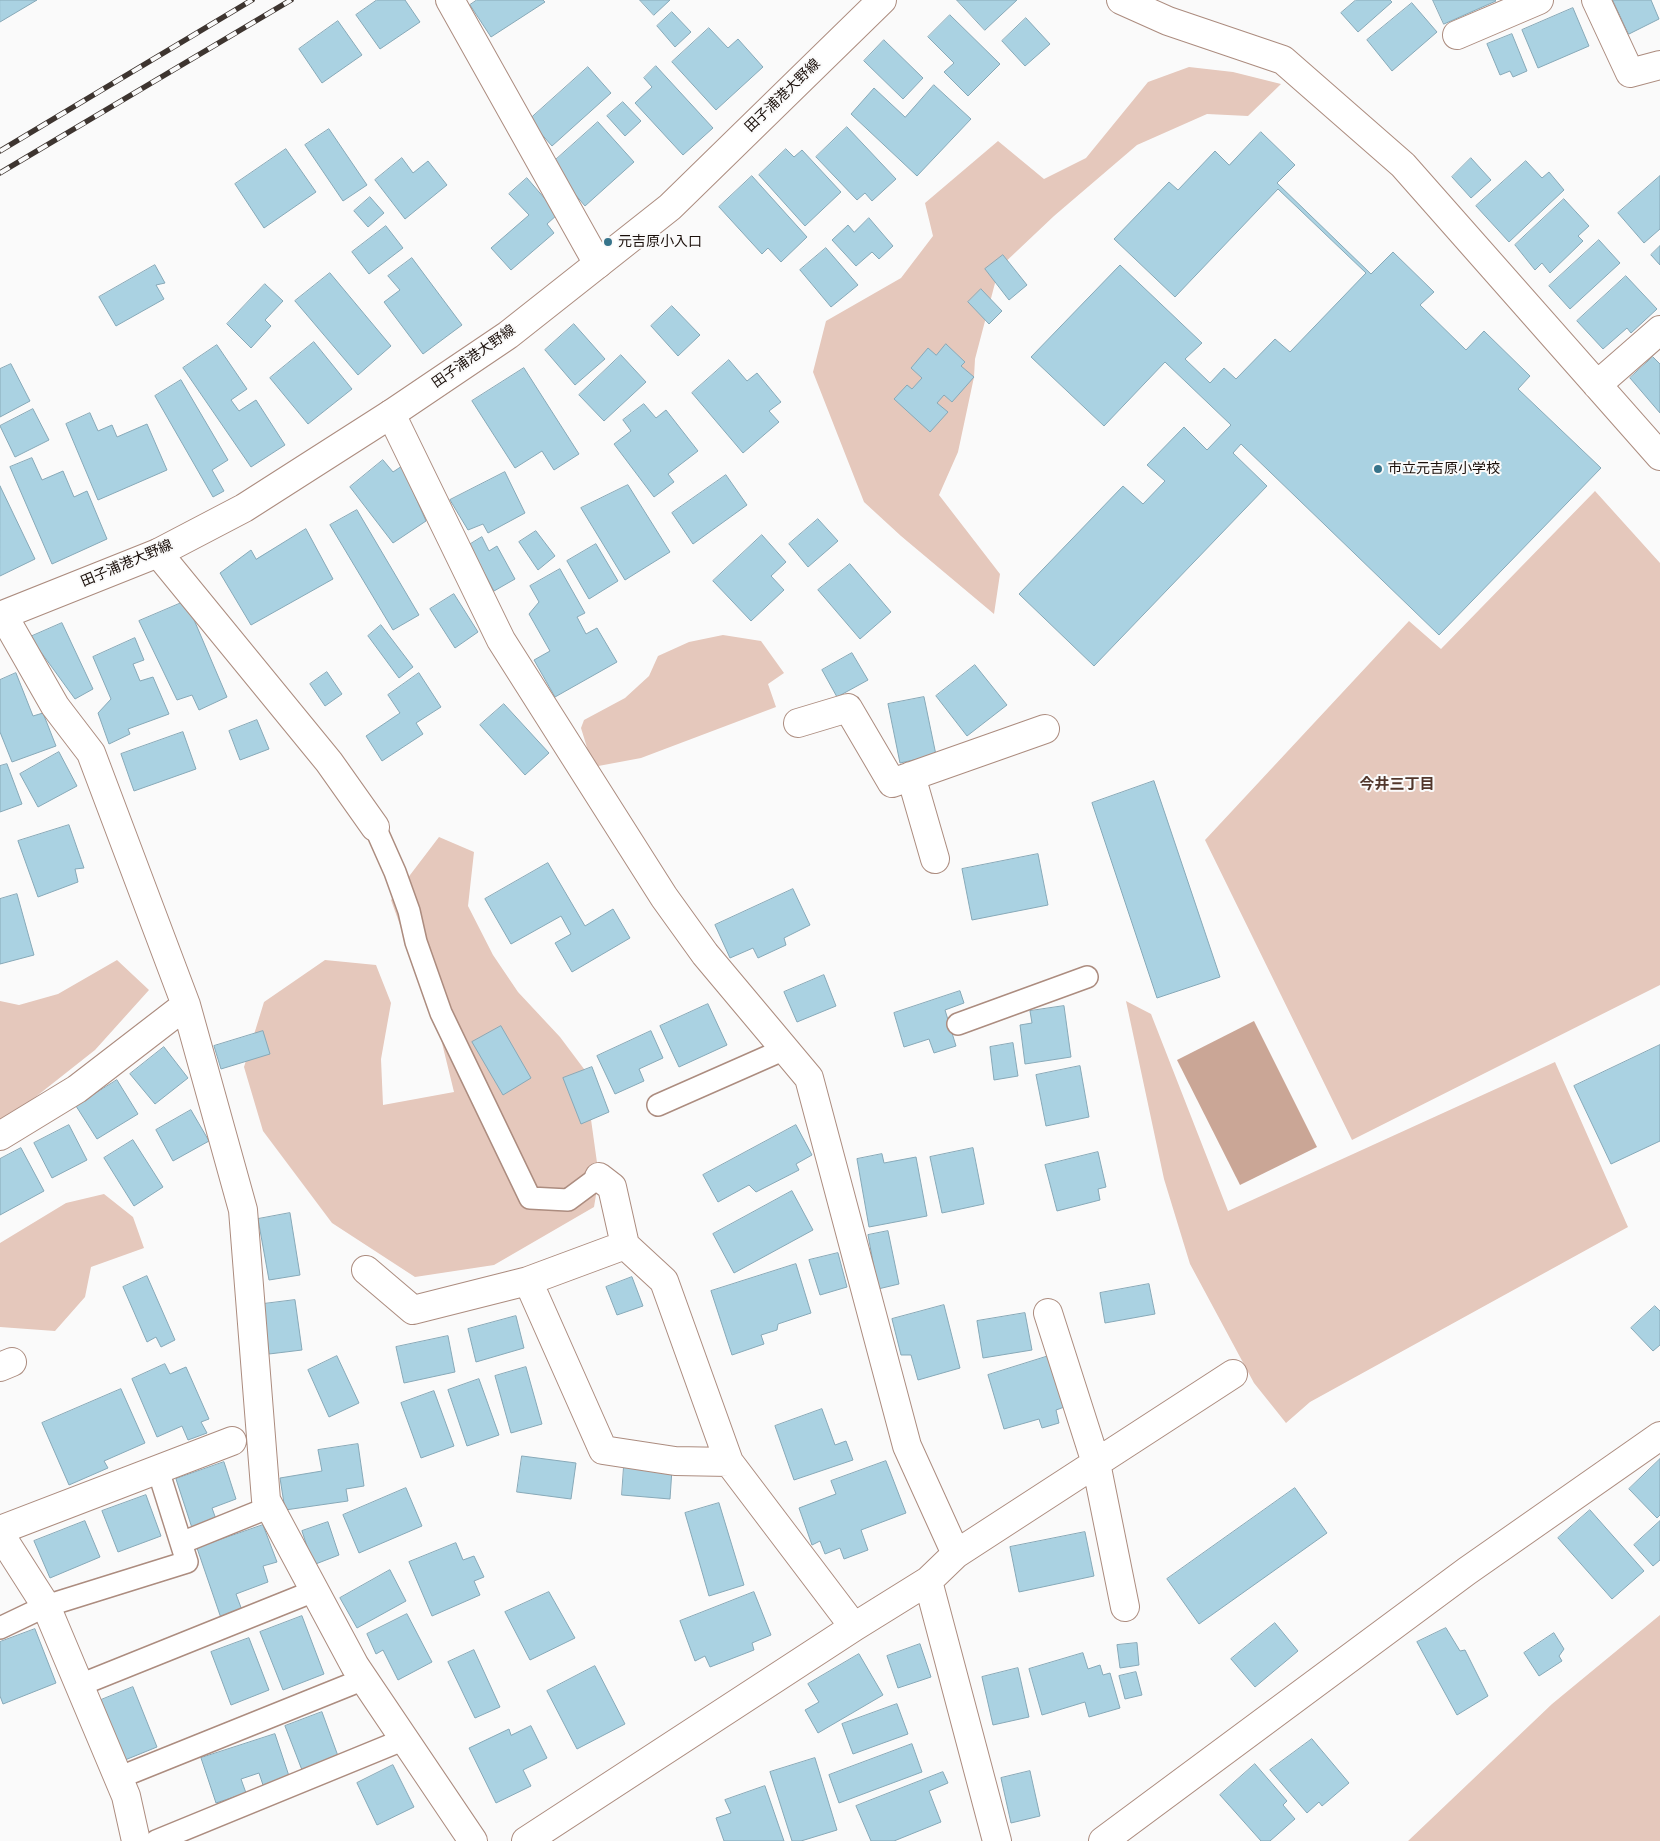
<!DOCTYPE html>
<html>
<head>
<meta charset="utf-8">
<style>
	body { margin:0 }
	canvas { display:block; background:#fafafa }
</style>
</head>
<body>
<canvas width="1660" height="1841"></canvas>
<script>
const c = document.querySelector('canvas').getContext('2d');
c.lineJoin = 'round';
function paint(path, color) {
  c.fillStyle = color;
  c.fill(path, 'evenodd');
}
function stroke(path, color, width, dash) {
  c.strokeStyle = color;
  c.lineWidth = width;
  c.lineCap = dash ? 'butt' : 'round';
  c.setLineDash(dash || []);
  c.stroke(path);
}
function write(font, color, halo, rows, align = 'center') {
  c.font = font + ' "Source Serif 4","Noto Sans JP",serif';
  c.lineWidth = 4;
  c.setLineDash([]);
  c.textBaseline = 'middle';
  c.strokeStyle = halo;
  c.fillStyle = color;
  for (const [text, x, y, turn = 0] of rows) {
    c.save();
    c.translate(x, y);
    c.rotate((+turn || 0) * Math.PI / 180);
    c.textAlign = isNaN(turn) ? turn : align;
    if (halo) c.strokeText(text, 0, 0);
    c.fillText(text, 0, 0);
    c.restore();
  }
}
const green = new Path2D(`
	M1189,67L1233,72L1281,84L1248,116L1207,114L1137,145L1054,216L999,268L975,359L974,377L958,452L939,495L1000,574L994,614L901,536L864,502L813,372L826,321L901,278L933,236L925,203L998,141L1044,179L1086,158L1148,82Z
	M1595,491L1660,563V985L1352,1140L1205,840L1409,621L1441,649Z
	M723,635L761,641L784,673L768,684L776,707L641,758L593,767L581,728L584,720L625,698L649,676L658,656L689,642Z
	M439,837L474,852L468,906L493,955L518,992L560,1037L584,1069L599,1177L594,1207L494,1265L415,1277L332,1223L263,1131L244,1067L264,1002L325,960L376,965L391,1003L381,1059L383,1105L454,1092L441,1039L391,900Z
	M117,960L149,990L95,1050L0,1125V1001L19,1005L58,994Z
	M1126,1001L1151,1014L1228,1211L1555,1062L1628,1227L1310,1402L1286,1423L1254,1383L1190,1264L1164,1179Z
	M104,1194L133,1217L144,1248L91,1267L85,1297L55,1331L0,1327V1243L66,1203Z
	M1660,1615V1841H1408L1552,1704Z`);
const water = new Path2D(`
	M1254,1021L1317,1147L1240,1185L1177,1060Z`);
const building = new Path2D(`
	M0,0H37L0,22Z
	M377,0H405L420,22L380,49L356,15Z
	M477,0H543L545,2L491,37L470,5Z
	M640,0H670L654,15Z
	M957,0H1017L985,30Z
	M1356,0H1390L1392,2L1358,32L1341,13Z
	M1433,0H1495L1496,1L1444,24Z
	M1613,0H1651L1659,19L1629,34Z
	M1412,3L1437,32L1392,71L1367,40Z
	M1573,8L1589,46L1538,68L1522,30Z
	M672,12L691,32L675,47L657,26Z
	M950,15L1000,64L968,96L944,72L954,63L928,37Z
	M1026,18L1050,44L1025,66L1002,41Z
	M338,21L362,55L322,83L299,49Z
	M709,28L728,48L738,39L763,67L716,110L672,62Z
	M1512,34L1527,71L1513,77L1510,71L1500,75L1487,44Z
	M884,40L923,78L903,99L864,61Z
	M656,66L713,128L683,155L635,103L652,87L644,78Z
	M588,67L611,93L552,146L529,120Z
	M934,85L971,119L917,176L851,114L874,88L905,117Z
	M623,102L641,121L625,136L607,116Z
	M598,122L634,162L585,206L550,165Z
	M847,127L896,179L872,201L865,193L857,200L816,157Z
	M329,129L367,185L343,201L305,145Z
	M1261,132L1295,165L1277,183L1371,274L1393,252L1434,292L1420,305L1466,350L1484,331L1530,376L1518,389L1601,468L1439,635L1241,444L1233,453L1267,486L1094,666L1019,594L1123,486L1143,504L1165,481L1147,465L1184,427L1207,450L1231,425L1165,362L1104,426L1031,357L1120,265L1202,343L1185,359L1210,383L1224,368L1236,379L1275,339L1290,352L1366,273L1278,189L1175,297L1114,239L1169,182L1178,190L1215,151L1229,165Z
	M286,149L316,192L264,228L235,184Z
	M786,149L794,157L802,150L841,192L805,226L759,175Z
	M402,158L413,173L428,161L447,185L405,219L375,180Z
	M1471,158L1491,180L1471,198L1452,177Z
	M1526,161L1542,178L1549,172L1564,190L1509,242L1476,206Z
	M752,176L807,237L781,262L768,248L762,254L719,207Z
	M1660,176V229L1644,243L1618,213Z
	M527,178L558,214L547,224L554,233L511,270L491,248L529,215L509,194Z
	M370,197L384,213L368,227L354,211Z
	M1564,199L1589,226L1578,236L1583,241L1550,273L1542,263L1535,270L1515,245Z
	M869,218L893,246L879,259L872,252L856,266L832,240L848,225L854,232Z
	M386,226L403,248L369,274L352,252Z
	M1599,240L1620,263L1570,309L1549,286Z
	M1660,246V265L1651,255Z
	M826,248L858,285L831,307L800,270Z
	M1003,255L1027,285L1009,300L985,269Z
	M412,258L462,325L423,354L384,302L400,290L388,276Z
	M155,265L165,283L156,285L164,299L116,326L99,297Z
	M330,273L391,346L358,375L295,301Z
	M1626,276L1657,309L1631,333L1627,328L1603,349L1577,321Z
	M265,284L283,301L265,320L271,326L251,348L227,324Z
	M981,289L1002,311L989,324L968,302Z
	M672,306L700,335L678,356L651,326Z
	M574,324L605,359L575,385L545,350Z
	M314,342L352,389L308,424L270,378Z
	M946,344L965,362L961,366L974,377L952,402L944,395L937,403L948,412L930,432L894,399L907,385L912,389L922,378L911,368L928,348L936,355Z
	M217,345L247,389L231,400L239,411L256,400L285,445L251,467L183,368Z
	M621,355L646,382L604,421L579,395Z
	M1653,357L1660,364V413L1630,378Z
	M729,360L747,381L757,373L781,402L769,411L779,422L743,453L692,393Z
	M11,364L30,401L0,417V369Z
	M524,368L579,454L554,470L542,451L515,468L472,401Z
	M181,380L228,460L212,470L224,491L213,497L155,396Z
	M644,404L656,418L666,410L698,451L668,474L674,482L654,497L614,444L631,431L623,420Z
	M33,409L49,440L15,457L0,426Z
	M90,413L98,431L112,425L117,437L147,424L167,470L98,500L66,424Z
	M32,458L42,480L63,471L74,497L87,491L107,539L52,564L10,467Z
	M383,460L393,472L402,466L426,521L393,543L350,487Z
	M505,472L525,513L488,533L483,524L468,530L450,500Z
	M726,475L747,505L693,544L672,513Z
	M628,485L670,552L625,580L581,508Z
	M0,486L35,559L0,576Z
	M357,510L419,615L393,630L330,525Z
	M818,519L838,541L808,567L789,544Z
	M306,529L333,579L251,625L220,573L251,550L256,559Z
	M536,531L555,556L538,570L519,542Z
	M762,535L786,562L771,576L784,590L751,621L713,581Z
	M482,537L489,551L497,546L515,579L494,591L469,545Z
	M596,544L618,581L589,599L567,561Z
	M850,564L891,612L860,639L818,590Z
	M560,569L585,613L577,617L586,634L597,628L617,662L555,697L534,660L550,651L529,614L539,602L530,586Z
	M454,594L478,632L455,648L430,609Z
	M186,601L227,697L199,710L192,695L177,700L139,621Z
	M62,623L93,689L75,699L30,637Z
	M381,625L413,667L399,678L368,636Z
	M135,638L144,660L133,664L140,681L153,677L169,714L128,729L130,734L109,744L98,713L111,699L93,657Z
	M852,653L868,680L837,697L822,670Z
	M975,665L1007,705L967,736L936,696Z
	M327,672L342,694L325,706L310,684Z
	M16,673L33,716L43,713L56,746L12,762L0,732V680Z
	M419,673L441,707L416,723L423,734L382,761L366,736L400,713L388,695Z
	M924,697L936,755L900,763L888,704Z
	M504,704L549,753L525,775L480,725Z
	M257,720L269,749L240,760L229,731Z
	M183,732L196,769L134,791L121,754Z
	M59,752L77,786L38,807L20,774Z
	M7,764L22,804L0,812V766Z
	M1154,781L1220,977L1157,998L1092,803Z
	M69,825L84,868L75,869L78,882L38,897L18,841Z
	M1038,854L1048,905L972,920L962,869Z
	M548,863L585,926L613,909L630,938L572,972L555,943L571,934L561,916L511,944L485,899Z
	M793,889L810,925L784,938L786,945L758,958L753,948L730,958L715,925Z
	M17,894L34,955L0,964V899Z
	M824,975L836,1006L797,1022L784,992Z
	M960,991L964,1003L945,1010L956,1046L934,1053L929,1039L904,1047L894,1013Z
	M708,1004L727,1045L679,1067L660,1026Z
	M1064,1006L1071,1057L1025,1064L1020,1025L1032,1023L1030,1011Z
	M501,1026L531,1078L503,1095L472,1042Z
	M263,1031L270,1054L221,1069L214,1046Z
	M651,1031L663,1058L639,1069L644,1081L615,1094L597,1056Z
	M1013,1043L1018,1076L994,1080L990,1047Z
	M1660,1045V1141L1611,1164L1574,1086Z
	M164,1047L188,1078L155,1104L130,1074Z
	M1080,1066L1089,1117L1046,1126L1036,1075Z
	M592,1067L609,1112L581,1124L563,1078Z
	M117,1080L138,1114L97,1139L76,1106Z
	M191,1110L209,1141L173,1161L156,1130Z
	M69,1125L87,1160L52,1178L34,1143Z
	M796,1125L812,1155L796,1164L799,1170L756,1192L749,1185L718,1202L703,1175Z
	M133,1140L163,1187L134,1206L104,1158Z
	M21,1148L44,1191L0,1215V1159Z
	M973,1148L984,1204L942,1213L930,1157Z
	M1098,1152L1106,1187L1098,1189L1100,1200L1057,1211L1045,1165Z
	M882,1154L884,1163L916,1157L927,1216L869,1227L857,1159Z
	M792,1191L813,1230L734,1273L713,1234Z
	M290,1213L300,1275L269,1280L258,1219Z
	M888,1231L899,1284L878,1289L868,1235Z
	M838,1253L847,1287L820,1295L809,1260Z
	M796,1264L811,1313L778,1324L777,1330L761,1335L764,1344L732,1355L711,1291Z
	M147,1276L175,1340L161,1347L156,1337L147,1342L123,1287Z
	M632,1277L643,1306L617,1315L606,1287Z
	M1149,1284L1155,1314L1105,1323L1100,1293Z
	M295,1300L302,1350L269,1354L263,1304Z
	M944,1305L960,1368L918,1380L911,1355H901L892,1319Z
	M1655,1306L1660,1311V1345L1653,1351L1631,1328Z
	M1025,1313L1032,1350L983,1358L977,1321Z
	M516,1316L524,1348L476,1362L468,1329Z
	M448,1336L455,1372L404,1383L396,1347Z
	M1052,1355L1067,1406L1056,1410L1059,1423L1042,1428L1039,1419L1004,1429L988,1375Z
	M337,1356L359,1403L329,1417L308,1370Z
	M165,1364L170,1374L186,1367L209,1419L201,1422L207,1433L188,1440L182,1426L157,1437L132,1379Z
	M526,1367L542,1424L511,1433L495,1376Z
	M479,1379L499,1435L467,1446L448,1390Z
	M121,1389L145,1443L104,1461L108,1468L69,1485L42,1423Z
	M434,1391L454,1446L421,1458L401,1403Z
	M822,1409L835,1445L846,1441L853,1460L794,1480L775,1426Z
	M358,1444L364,1486L346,1489L348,1501L285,1510L280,1478L322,1471L318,1450Z
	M522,1456L576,1463L571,1499L517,1492Z
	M1660,1459V1515L1657,1518L1629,1489Z
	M886,1461L906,1513L861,1530L868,1550L844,1559L840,1548L825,1554L820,1541L812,1545L799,1508L836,1494L831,1481Z
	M224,1462L236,1499L212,1508L217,1522L193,1531L176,1479Z
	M624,1466L672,1469L670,1499L622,1495Z
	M406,1488L422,1526L359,1553L343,1515Z
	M1295,1488L1327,1533L1199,1624L1167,1579Z
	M146,1495L161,1536L118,1552L102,1511Z
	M719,1503L744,1585L709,1596L685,1513Z
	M1590,1510L1644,1571L1612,1599L1558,1538Z
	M85,1521L100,1557L50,1578L34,1541Z
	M1660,1521V1560L1653,1566L1634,1545Z
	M328,1522L339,1555L313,1565L302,1531Z
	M263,1525L277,1562L263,1566L268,1582L236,1594L243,1613L222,1621L197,1548Z
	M1085,1532L1094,1576L1019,1592L1010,1547Z
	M456,1543L463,1560L474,1556L484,1577L474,1581L480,1595L432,1616L409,1562Z
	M390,1570L406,1601L357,1628L340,1598Z
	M549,1592L575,1638L530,1660L505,1612Z
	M754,1592L771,1635L752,1643L754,1650L710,1667L705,1656L695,1661L680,1621Z
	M407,1614L432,1662L398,1680L383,1650L376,1654L367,1634Z
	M302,1616L324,1674L283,1690L260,1632Z
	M1275,1623L1298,1651L1255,1687L1231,1659Z
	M1446,1628L1460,1651L1465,1650L1488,1696L1457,1715L1417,1642Z
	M35,1629L56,1683L3,1704L0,1696V1642Z
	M1554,1633L1564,1649L1559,1656L1562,1661L1539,1676L1524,1653Z
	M249,1638L269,1690L231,1705L211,1652Z
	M1137,1643L1139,1665L1120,1668L1117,1645Z
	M920,1644L931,1677L898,1688L887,1656Z
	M474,1650L500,1707L475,1718L448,1662Z
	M1083,1653L1088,1669L1100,1665L1103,1675L1110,1673L1120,1708L1089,1717L1085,1702L1042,1715L1029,1669Z
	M859,1654L883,1695L818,1733L805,1710L819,1702L808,1684Z
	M595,1666L625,1724L577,1749L547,1691Z
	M1018,1668L1029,1717L993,1725L982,1677Z
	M1136,1672L1142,1695L1125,1699L1119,1676Z
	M133,1687L157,1747L125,1760L101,1700Z
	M897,1704L908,1734L853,1754L842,1724Z
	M322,1712L338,1756L302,1770L285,1726Z
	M531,1726L547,1758L523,1770L531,1786L496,1803L469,1748L509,1729L511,1735Z
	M275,1734L289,1776L263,1785L259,1773L241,1779L246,1793L216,1803L201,1758Z
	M1312,1739L1349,1783L1322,1806L1319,1802L1307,1813L1270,1770Z
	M912,1744L922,1772L839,1803L829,1775Z
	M815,1758L837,1830L801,1841H792L770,1772Z
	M1255,1764L1287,1801L1283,1805L1295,1819L1270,1841H1261L1220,1795Z
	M393,1765L414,1807L377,1825L357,1783Z
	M1030,1771L1040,1816L1011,1823L1001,1778Z
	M943,1772L948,1783L929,1791L941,1822L894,1841H871L856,1806Z
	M765,1786L784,1841H724L716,1818L731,1813L725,1800Z`);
const lane = new Path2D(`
	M375,827L395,872L409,911L416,942L441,1013L530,1198L568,1200L599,1177
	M958,1024L1087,977
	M658,1105L785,1049
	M181,1543L270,1507
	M0,1628L46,1606L187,1562L158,1470
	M80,1685L314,1591
	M118,1778L364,1679
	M156,1841L405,1739`);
const street = new Path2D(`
	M450,0L598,264
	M1121,0L1168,21L1283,60L1403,165L1660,456
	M1596,0L1630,73L1660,65
	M1457,35L1539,0
	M1597,385L1660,330
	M391,414L501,640L664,897L705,954L809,1078L907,1446L956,1554
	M158,553L329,762L375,827
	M3,615L55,706L91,753L186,1005L243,1210L266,1500L355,1666L473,1841
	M798,723L848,708L892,783L1045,729
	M911,776L935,859
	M0,1136L77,1089L186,1005
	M599,1177L612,1187L625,1245L664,1281L729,1462L854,1627
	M366,1270L413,1310L528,1281L625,1245
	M528,1281L603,1450L675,1461L729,1462
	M1048,1313L1096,1463L1125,1607
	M0,1367L12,1362
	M0,1530L232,1441
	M0,1534L46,1606L126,1796L136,1841
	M928,1581L997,1841
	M526,1841L854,1627L928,1581L956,1554L1233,1374
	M1103,1841L1467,1571L1660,1436`);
const secondary = new Path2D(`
	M0,616L158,553L244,508L391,414L508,335L670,207L882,0`);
const rail = new Path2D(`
	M0,151L252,0
	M0,173L291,0`);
const markers = [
	[608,242,5,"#37748b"],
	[1378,469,5,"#37748b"]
];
const streetNames = [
	["田子浦港大野線",783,96,-44],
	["田子浦港大野線",474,357,-35],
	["田子浦港大野線",127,564,-23]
];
const poiNames = [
	["元吉原小入口",618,242],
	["市立元吉原小学校",1388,469]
];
const neighbourhoodNames = [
	["今井三丁目",1397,785]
];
paint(green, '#e5c8bc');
paint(water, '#caa696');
paint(building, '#aad2e2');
stroke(building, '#87a9b8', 1);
stroke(lane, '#ac8c7f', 24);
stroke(street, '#ac8c7f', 30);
stroke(secondary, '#ac8c7f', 30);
stroke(lane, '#fff', 21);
stroke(street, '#fff', 28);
stroke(secondary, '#fff', 28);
stroke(rail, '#3e3530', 5.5);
stroke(rail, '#fafafa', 4, [11]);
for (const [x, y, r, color] of markers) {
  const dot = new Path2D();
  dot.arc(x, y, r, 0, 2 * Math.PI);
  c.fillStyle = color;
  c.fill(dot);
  stroke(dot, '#fafafa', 2);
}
write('14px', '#190e09', '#fafafa', streetNames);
write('14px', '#190e09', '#fafafa', poiNames, 'left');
write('bold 15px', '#51362b', '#fafafa', neighbourhoodNames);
</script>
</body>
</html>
